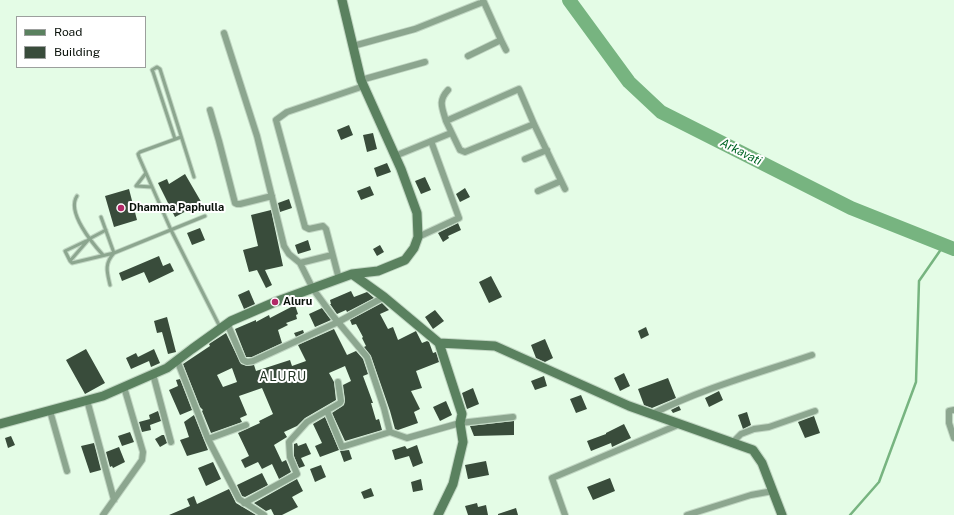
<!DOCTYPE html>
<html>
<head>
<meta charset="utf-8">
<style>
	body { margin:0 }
	#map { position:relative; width:954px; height:515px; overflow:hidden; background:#e4fce6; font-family:"Public Sans",sans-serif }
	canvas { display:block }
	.legend { position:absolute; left:16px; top:16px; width:130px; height:52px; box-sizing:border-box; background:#fff; border:1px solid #9c9f9d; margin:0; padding:5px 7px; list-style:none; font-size:12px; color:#081009 }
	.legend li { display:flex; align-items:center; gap:8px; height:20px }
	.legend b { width:20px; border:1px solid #9c9f9d }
</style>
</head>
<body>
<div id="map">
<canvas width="954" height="515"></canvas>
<ul class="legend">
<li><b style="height:5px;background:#5a815f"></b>Road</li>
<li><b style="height:11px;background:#394c3b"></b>Building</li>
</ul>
</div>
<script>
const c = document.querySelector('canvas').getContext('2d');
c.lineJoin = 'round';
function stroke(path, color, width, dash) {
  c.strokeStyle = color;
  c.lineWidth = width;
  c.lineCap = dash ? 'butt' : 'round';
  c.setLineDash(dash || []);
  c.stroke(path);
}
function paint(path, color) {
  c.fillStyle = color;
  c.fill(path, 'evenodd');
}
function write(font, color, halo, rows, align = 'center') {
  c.font = font + ' "Public Sans",sans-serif';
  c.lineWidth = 4;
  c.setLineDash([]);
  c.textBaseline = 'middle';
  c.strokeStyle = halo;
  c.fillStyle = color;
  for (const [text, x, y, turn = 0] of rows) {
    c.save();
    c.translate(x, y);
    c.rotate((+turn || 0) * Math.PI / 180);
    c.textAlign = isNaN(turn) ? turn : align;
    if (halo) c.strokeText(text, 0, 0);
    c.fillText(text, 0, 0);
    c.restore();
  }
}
const stream = new Path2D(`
	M850,515L879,482L916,382L919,281L944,245`);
const river = new Path2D(`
	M569,0L629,82L661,112L851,208L954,249`);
const building = new Path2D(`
	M349,125L353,135L341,140L337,130Z
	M373,133L377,149L367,152L363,135Z
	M387,163L391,172L377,177L374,168Z
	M185,174L203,205L194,210L192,208L175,217L158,183L167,179L169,184Z
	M425,177L431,190L421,194L415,181Z
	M370,186L374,195L361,200L357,191Z
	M465,188L470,197L460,202L456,194Z
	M129,189L137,220L114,227L105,196Z
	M289,199L292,208L280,212L278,203Z
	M271,210L283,266L265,270L272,285L266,288L257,270L249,272L243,250L258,246L251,215Z
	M458,223L461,230L448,236L449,238L443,242L438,233Z
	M200,228L205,240L192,245L187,233Z
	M308,240L311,250L298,254L295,245Z
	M380,245L384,252L377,256L373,249Z
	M159,256L163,266L170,263L174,271L149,283L144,272L122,281L119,273Z
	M491,276L502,297L489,303L479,282Z
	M249,290L255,304L244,309L238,295Z
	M351,291L354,297L367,292L374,298L347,312L346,310L337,314L330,304H331L330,300Z
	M382,303L389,310L380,314L388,329L393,327L398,340L416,331L422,343L427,341L429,342L433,353L436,352L439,362L416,371L422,388L411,391L420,409L414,412L418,423L398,430L395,429L390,411L371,356L364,347L366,346L362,338L363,337L356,324L352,325L350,320Z
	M295,305L298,314L296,315L297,319L286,323L288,325L278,330L282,343L252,357H246L235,329L256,320V322L269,315L270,318Z
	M322,308L331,320L315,327L309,314Z
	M435,310L444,321L433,329L425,317Z
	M167,317L176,352L168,354L162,332L157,333L154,321Z
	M646,327L649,335L641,339L638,331Z
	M334,329L347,355L356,351L363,359L368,374L363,376L373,403H371L376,420L379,419L382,430L345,441L332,413L344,405L345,400L343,385L351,381L345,366L329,373L334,382L336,400L305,418L297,426L284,432L287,437L274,445L282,462L286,460L291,472L279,479L272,464L262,469L258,462L245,468L241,460L249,456L238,433L260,423L259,421L273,414L262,388L239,396L247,415L240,418L242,422L211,433L202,411L203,410L200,407L183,364L210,346L209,344L226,333L241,364L247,366L254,365L256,371L290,360L292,366L306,361L298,345ZM232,368L237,382L223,387L217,375Z
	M303,330L304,333L296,337L294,333Z
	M545,339L553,358L545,362L536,358L531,345Z
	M86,349L105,383L85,394L66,360Z
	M154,349L160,363L151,367L149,361L131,369L126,358L136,353L138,357Z
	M624,373L630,386L620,391L614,378Z
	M544,376L547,386L535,390L531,381Z
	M668,378L676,398L652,408L644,405L638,389Z
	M180,379L192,410L180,415L169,390L178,386L176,380Z
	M473,388L479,404L467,409L462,393Z
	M719,391L723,400L709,407L705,398Z
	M581,395L587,409L576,413L570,399Z
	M446,401L452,415L440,421L433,407Z
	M679,406L681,410L673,413L671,410Z
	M158,411L161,421L150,425L151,430L142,432L139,422L150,419L149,415Z
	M747,412L751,425L743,429L738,415Z
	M194,415L208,450L187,456L180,440L189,437L184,422Z
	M814,416L820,433L805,438L798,422Z
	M325,417L339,450L320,457L315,446L322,443L313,424Z
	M514,421V435L474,436L470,426Z
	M624,424L631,438L612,447L611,443L591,451L587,441L606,434V433Z
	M130,432L134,442L122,446L118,436Z
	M162,435H164L167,443L160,447L155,439Z
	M11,436L15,445L8,448L5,438Z
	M94,443L101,470L90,473L81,446Z
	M297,443L298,446L306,443L311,454L301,458L305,466L299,468L294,456V444Z
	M417,445L423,463L413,467L409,456L395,460L392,450L405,446L407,449Z
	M119,447L125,462L113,468L112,466L110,467L106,452Z
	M349,450L352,459L344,462L340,451Z
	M486,461L489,475L468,479L465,465Z
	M213,462L221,479L206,486L198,468Z
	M321,465L326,477L315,482L310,469Z
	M262,473L268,485L245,497L242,496L237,485Z
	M610,478L615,491L593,500L587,487Z
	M297,479L303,491L292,497L298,507L282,515H274L271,509L266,511L254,503Z
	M421,479L423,490L413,492L411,482Z
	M371,488L374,496L364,499L361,492Z
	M229,489L236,503L256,515H169L190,506L187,499L194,496L197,504Z
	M477,503L478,507L486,505L488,515H468L465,506Z
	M516,508L518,515H498V514Z`);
const lane = new Path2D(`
	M181,137L140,152L138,154L139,157L171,230L220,327
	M175,139L153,72L152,70L157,67L160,69L194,177
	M146,173L136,186L152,187
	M77,196C66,212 93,244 103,255
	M101,217L114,253L205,216
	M106,230L89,239L70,261L72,263L114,253
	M70,261L65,251L86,241
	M110,285C107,272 104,264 114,253`);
const street = new Path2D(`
	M224,33L257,136L284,246L289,254L300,263L332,255
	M501,40L506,50
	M353,46L415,29L483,2
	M468,56L501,40L483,0
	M361,80L425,62
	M210,110L219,141L235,203L237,204H240L272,196
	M446,121C442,107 438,101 448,90
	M534,124L465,152L460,150L446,121L519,89L534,124L565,189
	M395,156L451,133
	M525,159L547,150
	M538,191L561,181
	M418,237L459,218L431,141
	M300,263L313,289L333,316L367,357L384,408L390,432
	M339,279L326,229L323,226L309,229L305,227L276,120L287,112L364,86
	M227,323L243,360L247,362L253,361L338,322L384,297
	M177,360L208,439L239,499L264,515
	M153,374L171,442
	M87,400L114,500
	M954,410L949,411V423L954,438
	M50,411L67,471
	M327,411L342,447L390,432L407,438L460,423L513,417
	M652,414C703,388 759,373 812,355
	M208,439L246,425
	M732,443L741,434L754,429L769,427L815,411
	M244,503L297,474L290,457L289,442L307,422L340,403L341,401L338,382
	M103,515L142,460L143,452L124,387
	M565,515L552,478L680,424
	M687,515L751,495L773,491`);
const secondary = new Path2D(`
	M352,274L384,297L439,343L495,346L629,406L753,450L762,463L782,515
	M0,424L103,396L167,368L192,349L231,321L275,302L352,274L378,271L405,260L414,248L418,237L417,213L401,169L361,80L342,0
	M438,515L453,484L463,442L460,423L462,414L439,343`);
const markers = [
	[121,208,4,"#b22867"],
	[275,302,4,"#b22867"]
];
const poiNames = [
	["Dhamma Paphulla",129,208],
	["Aluru",283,302]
];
const waterNames = [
	["Arkavati",741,152,27]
];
const quarterNames = [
	["ALURU",283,377]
];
stroke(stream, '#77b480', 2.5);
stroke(river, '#77b480', 14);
paint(building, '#394c3b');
stroke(lane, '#c1d6c3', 5);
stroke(street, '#c1d6c3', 8);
stroke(secondary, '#c1d6c3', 11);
stroke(lane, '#8ca68f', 3);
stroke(street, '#8ca68f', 6);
stroke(secondary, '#5a815f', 9);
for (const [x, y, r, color] of markers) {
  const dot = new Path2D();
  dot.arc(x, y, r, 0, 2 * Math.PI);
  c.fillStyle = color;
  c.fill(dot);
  stroke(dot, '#fff', 1.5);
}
write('bold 11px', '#081009', '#fff', poiNames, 'left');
write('italic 12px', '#006525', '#fff', waterNames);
c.letterSpacing = '1px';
write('13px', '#233525', '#fff', quarterNames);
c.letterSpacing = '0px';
</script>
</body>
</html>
